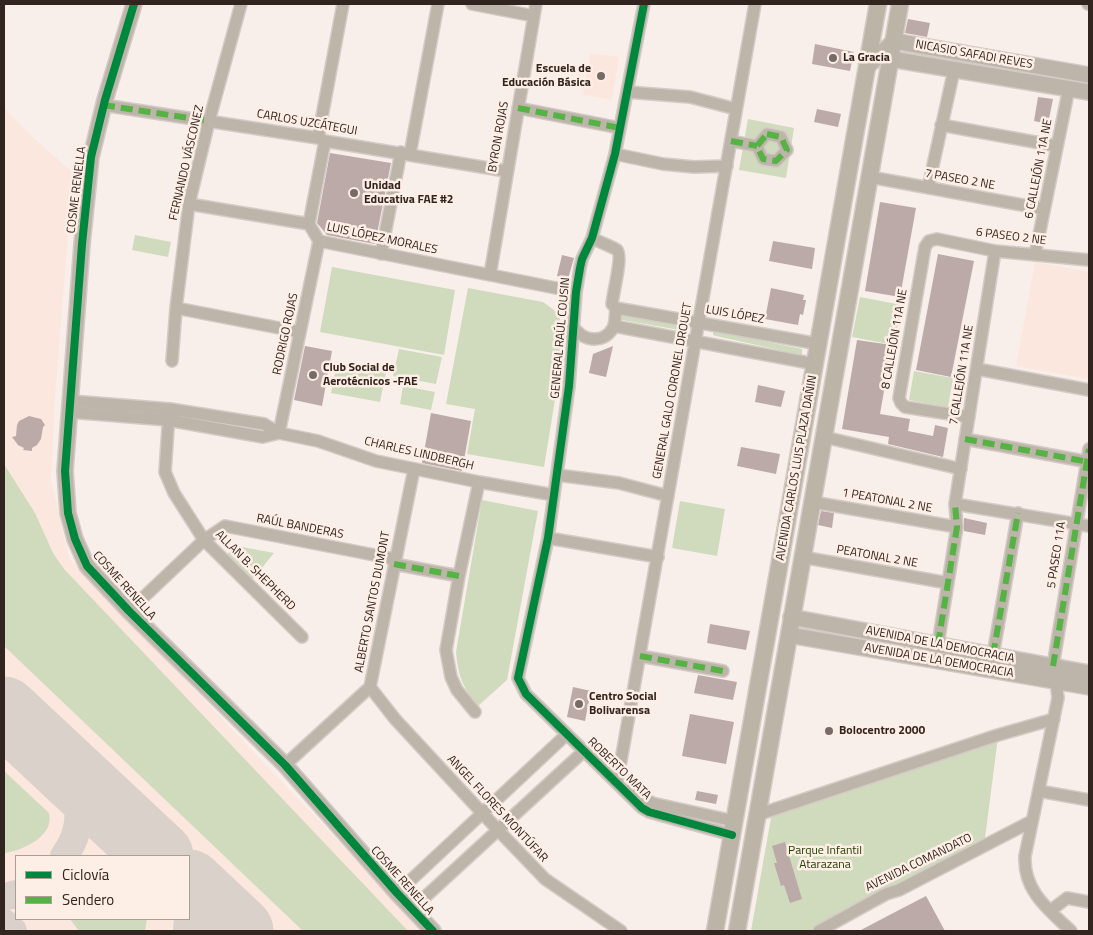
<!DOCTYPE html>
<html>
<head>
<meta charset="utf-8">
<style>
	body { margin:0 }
	#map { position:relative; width:1093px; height:935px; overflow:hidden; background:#f8efeb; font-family:"Titillium Web",sans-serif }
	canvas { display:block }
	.frame { position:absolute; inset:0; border:5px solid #32241e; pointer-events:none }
	.legend { position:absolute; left:15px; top:855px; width:175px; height:65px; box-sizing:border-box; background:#fdeee6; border:1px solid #ac9d96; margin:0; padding:6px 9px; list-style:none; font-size:15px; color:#32241e }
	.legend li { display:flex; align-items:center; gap:10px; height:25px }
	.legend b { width:25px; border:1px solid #ac9d96 }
</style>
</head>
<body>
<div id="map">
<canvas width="1093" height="935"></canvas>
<div class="frame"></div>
<ul class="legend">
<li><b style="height:6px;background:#00873e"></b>Ciclovía</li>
<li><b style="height:6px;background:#56b245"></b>Sendero</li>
</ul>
</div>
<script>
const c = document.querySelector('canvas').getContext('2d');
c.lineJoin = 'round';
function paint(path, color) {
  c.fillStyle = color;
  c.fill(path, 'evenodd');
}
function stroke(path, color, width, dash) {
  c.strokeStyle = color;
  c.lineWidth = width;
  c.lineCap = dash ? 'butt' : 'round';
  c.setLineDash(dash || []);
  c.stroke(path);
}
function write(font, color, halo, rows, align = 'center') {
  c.font = font + ' "Titillium Web",sans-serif';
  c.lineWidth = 5;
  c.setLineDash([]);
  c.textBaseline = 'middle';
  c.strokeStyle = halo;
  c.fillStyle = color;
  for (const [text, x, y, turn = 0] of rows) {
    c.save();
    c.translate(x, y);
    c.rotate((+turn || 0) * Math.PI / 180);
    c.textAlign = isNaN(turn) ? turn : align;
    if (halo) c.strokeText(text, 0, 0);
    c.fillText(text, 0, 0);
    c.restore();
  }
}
const built = new Path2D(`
	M590,53L619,57L612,100L583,95Z
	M4,108L37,141L73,173L55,397L51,480L69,558L424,931H4ZM16,856H189V919H16Z
	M1035,262L1089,272V379L1016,366Z`);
const green = new Path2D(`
	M748,119L794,128L786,178L739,170Z
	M135,235L171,242L168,257L132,250Z
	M332,267L455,290L444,355L320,332Z
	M468,288L543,302L554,310L560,319L561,363L544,467L467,454L475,409L446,404Z
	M860,297L902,305L894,345L852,337Z
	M618,314L688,326L689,329L685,331L617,319Z
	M713,331L802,349V355L716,336L713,335Z
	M399,349L442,357L436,384L393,376Z
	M337,362L386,372L380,402L331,393Z
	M914,371L953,378L948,407L909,400Z
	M403,386L435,392L431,410L400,404Z
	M4,464L35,513L53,553L64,569L408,931H303L4,646Z
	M482,500L538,511L507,680L478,706C463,688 458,676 456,652Z
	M680,501L725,509L717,556L672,548Z
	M237,546L274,553L252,580L225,556Z
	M998,737L984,846L817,931H751L772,812Z
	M4,771L49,813C55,836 22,851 4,853Z
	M70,919H147L145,931H79Z`);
const taxiway = new Path2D(`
	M55,759C79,790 89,822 64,856
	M4,897L16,894
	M4,923L13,931
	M187,931L188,919`);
const runway = new Path2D(`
	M4,711L159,856
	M189,884L239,931`);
const building = new Path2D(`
	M908,19L930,23L927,37L905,33Z
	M815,44L854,52L850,71L812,64Z
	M1038,97L1053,99L1048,124L1034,121Z
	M817,109L841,114L838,127L814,122Z
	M330,153L391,163L375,244L327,235L317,223Z
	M880,202L916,208L900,297L865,291Z
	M773,241L815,248L812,269L769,261Z
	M938,254L974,261L951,377L916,370Z
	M562,255L574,258L568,279L557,276Z
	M771,288L804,295L803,300H806L803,315L800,314L798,325L765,319Z
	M857,340L892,345L880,414L910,419L908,431L933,436L935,425L948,428L943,457L888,444L889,437L842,429Z
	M305,346L332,351L322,406L294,400Z
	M613,346L606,377L589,373L593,354Z
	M758,385L785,391L781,407L755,402Z
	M431,413L471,421L462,471L422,463Z
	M29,416L41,419L45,425L43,427L41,439L37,445L32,448V451L23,450L24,448L18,445L12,437L16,436L17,425L19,421Z
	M741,447L780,454L776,474L737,466Z
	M821,511L834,513L832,528L818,525Z
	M964,518L987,523L985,535L964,531Z
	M710,624L750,631L746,650L707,643Z
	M698,675L737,682L733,700L694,693Z
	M573,687L591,691L585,721L567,717Z
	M690,714L734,722L726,764L682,756Z
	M697,791L718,795L716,804L695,800Z
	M785,842L802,899L790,903L784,885L781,886L774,863H777L772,846Z
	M926,896L945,931H859L899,910Z`);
const minor = new Path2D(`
	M472,4L534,16
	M644,4L615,154L592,238L582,259L580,268L576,292L569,386L548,538L518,678L526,694L642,808L649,812L732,835
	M1088,4H1089
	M627,92L690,97L736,109
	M103,105L318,138L325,141L506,171
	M518,108L620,128
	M941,125L1057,146
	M767,134L781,137L787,150L776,161L763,159L757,146Z
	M318,138L343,4
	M731,141L757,146
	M410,154L438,4
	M615,154L663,164L694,167L727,166
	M870,177L1044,209
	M928,188L954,70
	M189,204L309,224L319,241L576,292
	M309,224L325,141
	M319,241L279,433L318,441L376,461L479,482L554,495
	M381,254L401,152
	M1035,255L1069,88
	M490,275L536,4
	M176,308L300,332
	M616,308L819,344
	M573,326C582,341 603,345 613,328C616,322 615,314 616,308L612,304C613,293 623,256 617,250C615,248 597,241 592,238
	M614,326L815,364
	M172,361L176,308L189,204L209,121L241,4
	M977,369L1089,390
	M69,412L168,420L263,437L279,433L264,424L170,409L71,401
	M169,413L165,472L174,493L204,540L302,637
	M969,417L905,407L901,403L899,398L925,247L929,241L937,239L995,251L1089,260
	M824,437L961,469
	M965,439L1089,462
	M557,475L619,483L668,496
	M812,502L957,527
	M955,504L1089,526
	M548,538L658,557
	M802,557L948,583
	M394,564L459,576
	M129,611L204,540L225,526L395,559
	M938,644L957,527L955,504L995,251
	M993,655L1018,513
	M640,656L723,671
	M1053,666L1089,449
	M1056,681L1058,698L1025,856C1023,891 1049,910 1071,931
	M370,687L395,719L498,830L545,879L621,931
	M475,712L457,690L451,677L446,650L459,576L479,482
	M285,765L370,687L414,469
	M617,783L755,4
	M630,790L652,803L734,821
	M1039,791L1089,800
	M757,815L998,735L1054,719
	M397,893L567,734
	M412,909L584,751
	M1050,911L1067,898L1089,902
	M819,931L886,894L899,890L1032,821`);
const tertiary = new Path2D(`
	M134,4L105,100L91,157L82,244L65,471L68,513L75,539L87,566L129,611L285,765L397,893L433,931
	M891,59L1089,92
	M868,66L894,41L1089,75
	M791,617L1089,673
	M789,635L1089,687`);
const secondary = new Path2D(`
	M715,931L878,4
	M737,931L900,4`);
const quiet = new Path2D(`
	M103,105L209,121
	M518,108L620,128
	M767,134L781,137L787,150L776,161L763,159L757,146Z
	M731,141L757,146
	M965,439L1089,462
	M394,564L459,576
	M938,644L957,527L955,504
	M993,655L1018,513
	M640,656L723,671
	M1053,666L1089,449`);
const cycleway = new Path2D(`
	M134,4L105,100L91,157L82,244L65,471L68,513L75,539L87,566L129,611L285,765L397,893L433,931
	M644,4L615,154L592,238L582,259L580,268L576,292L569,386L548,538L518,678L526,694L642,808L649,812L732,835`);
const markers = [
	[833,58,5,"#776b66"],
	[601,76,5,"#776b66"],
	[354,193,5,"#776b66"],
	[313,375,5,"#776b66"],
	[579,704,5,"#776b66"],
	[829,731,5,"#776b66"]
];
const streetNames = [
	["NICASIO SAFADI REVES",974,55,10],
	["CARLOS UZCÁTEGUI",307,123,10],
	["BYRON ROJAS",499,137,-80],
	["FERNANDO VÁSCONEZ",187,163,-77],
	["6 CALLEJÓN 11A NE",1039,169,-79],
	["7 PASEO 2 NE",960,180,10],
	["COSME RENELLA",77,190,-83],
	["6 PASEO 2 NE",1011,237,7],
	["LUIS LÓPEZ MORALES",382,239,12],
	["LUIS LÓPEZ",735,315,10],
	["RODRIGO ROJAS",286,334,-78],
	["GENERAL RAÚL COUSIN",561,338,-85],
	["8 CALLEJÓN 11A NE",895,339,-80],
	["7 CALLEJÓN 11A NE",962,375,-81],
	["GENERAL GALO CORONEL DROUET",673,391,-80],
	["CHARLES LINDBERGH",419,454,13],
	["AVENIDA CARLOS LUIS PLAZA DAÑIN",797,468,-80],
	["1 PEATONAL 2 NE",887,501,10],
	["RAÚL BANDERAS",300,527,11],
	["5 PASEO 11A",1057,555,-81],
	["PEATONAL 2 NE",877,557,10],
	["ALLAN B. SHEPHERD",255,571,45],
	["COSME RENELLA",124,586,48],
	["ALBERTO SANTOS DUMONT",373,602,-79],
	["AVENIDA DE LA DEMOCRACIA",940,645,11],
	["AVENIDA DE LA DEMOCRACIA",939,661,10],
	["ROBERTO MATA",619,769,44],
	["ANGEL FLORES MONTÚFAR",497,809,47],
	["AVENIDA COMANDATO",919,863,-26],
	["COSME RENELLA",402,881,48]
];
const poiNames = [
	["La Gracia",843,58],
	["Escuela de",591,69,"right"],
	["Educación Básica",591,83,"right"],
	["Unidad",364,186],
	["Educativa FAE #2",364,200],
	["Club Social de",323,368],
	["Aerotécnicos -FAE",323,382],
	["Centro Social",589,697],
	["Bolivarensa",589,711],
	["Bolocentro 2000",839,731]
];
const parkNames = [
	["Parque Infantil",825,851],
	["Atarazana",825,865]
];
paint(built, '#fbe7de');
paint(green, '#d0dbbd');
stroke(taxiway, '#d9d1ca', 28);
stroke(runway, '#d9d1ca', 69);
paint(building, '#bcaaa8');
stroke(minor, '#d4cbc7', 14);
stroke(tertiary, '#d4cbc7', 18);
stroke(secondary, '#d4cbc7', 19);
stroke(minor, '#bdb5aa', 11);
stroke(tertiary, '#bdb5aa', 15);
stroke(secondary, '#bcb4a7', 16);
stroke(quiet, '#56b245', 6, [12, 6]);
stroke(cycleway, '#00873e', 8);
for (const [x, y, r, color] of markers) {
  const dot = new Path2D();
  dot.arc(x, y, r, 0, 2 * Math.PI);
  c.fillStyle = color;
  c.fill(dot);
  stroke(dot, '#fdeee6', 2);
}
write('12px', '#32241e', '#fdeee6', streetNames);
write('bold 12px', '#32241e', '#fdeee6', poiNames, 'left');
write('12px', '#233f00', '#fdeee6', parkNames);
</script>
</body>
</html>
